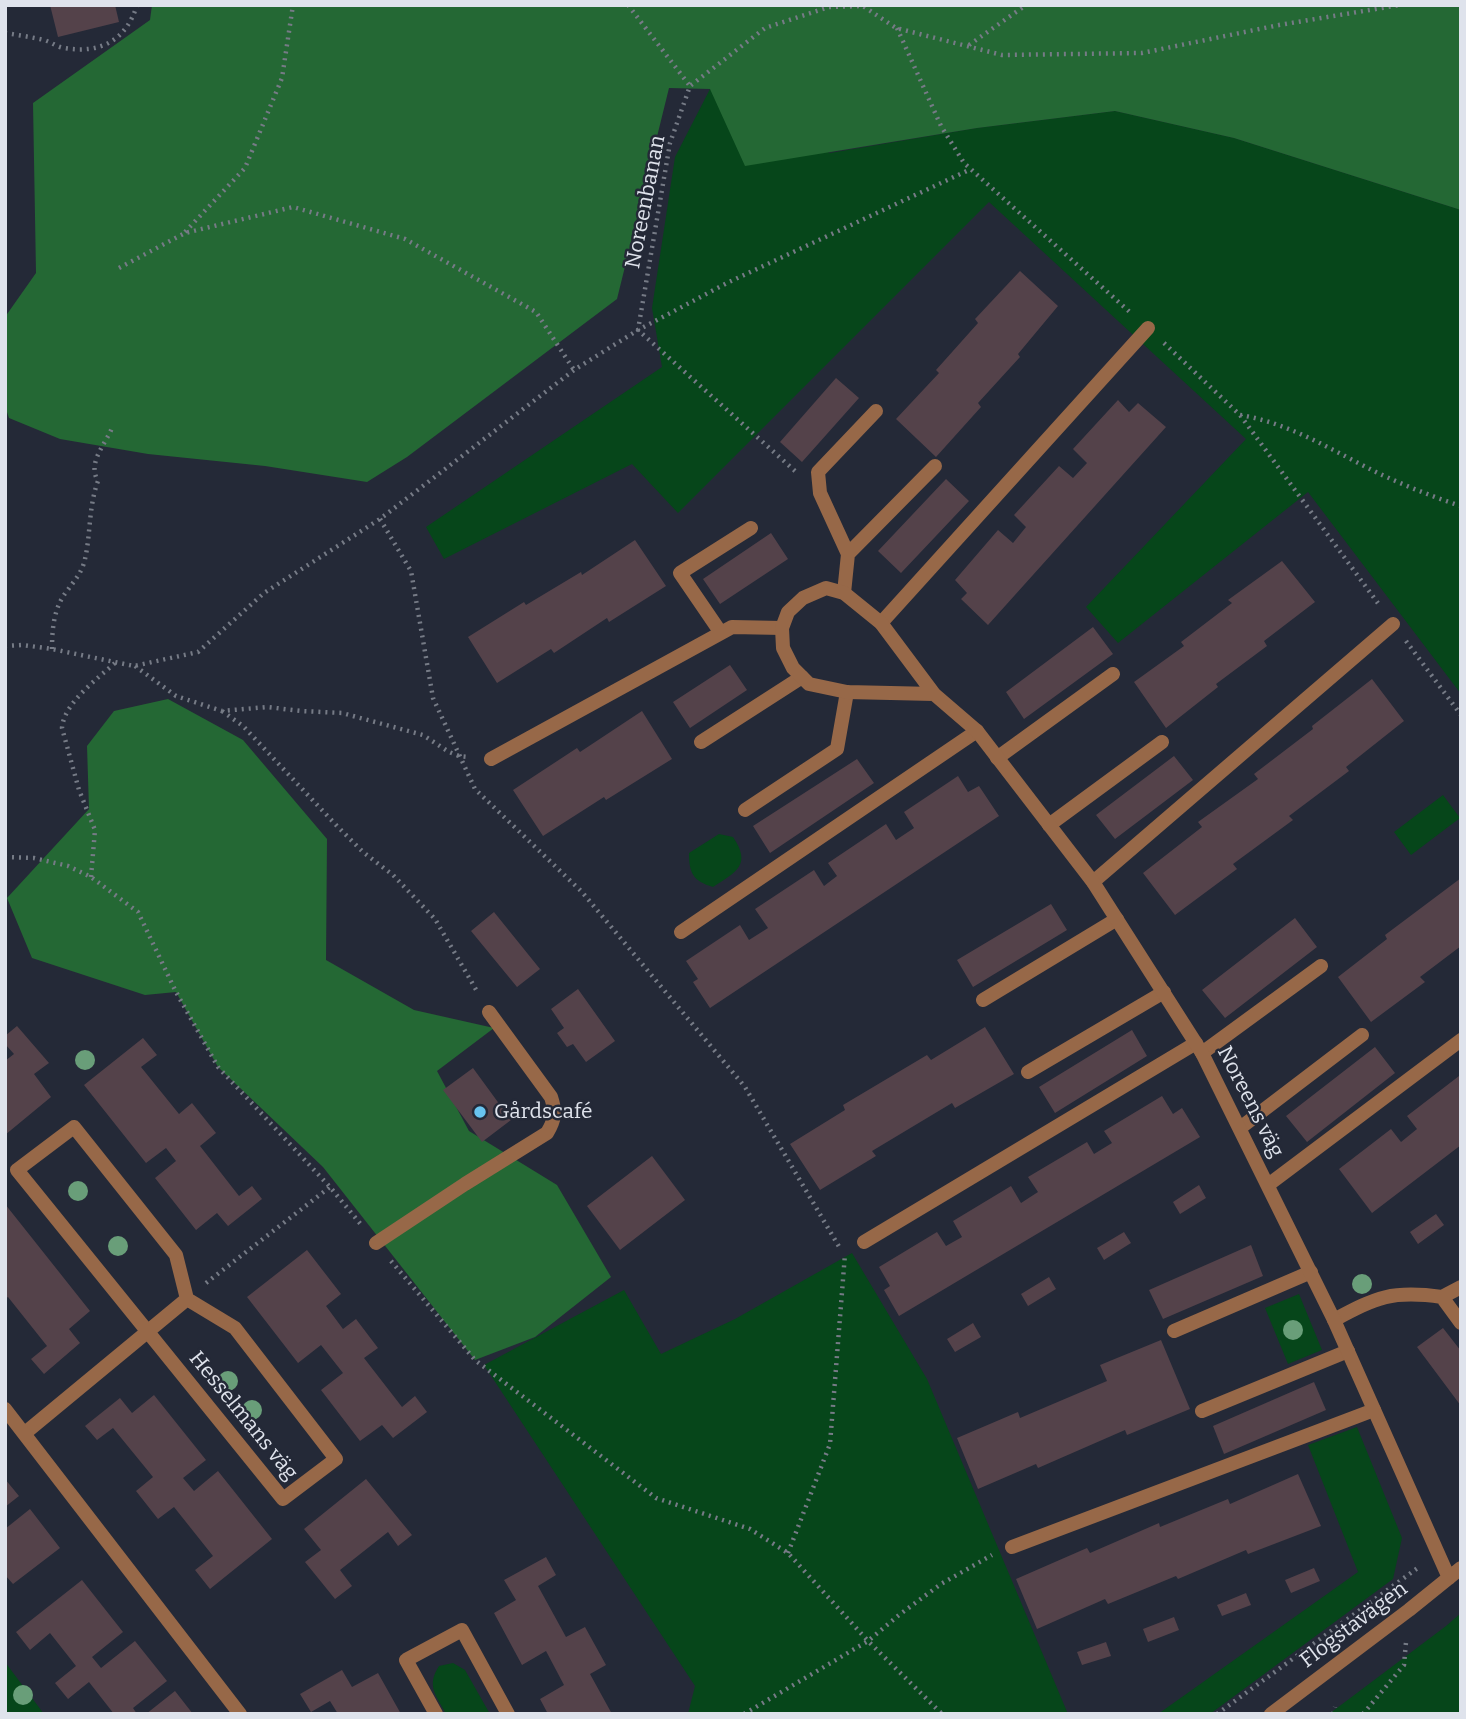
<!DOCTYPE html>
<html>
<head>
<meta charset="utf-8">
<style>
	body { margin:0 }
	#map { position:relative; width:1466px; height:1719px; overflow:hidden; background:#242937; font-family:Bitter,serif }
	canvas { display:block }
	.frame { position:absolute; inset:0; border:7px solid #dfe3ec; pointer-events:none }
</style>
</head>
<body>
<div id="map">
<canvas width="1466" height="1719"></canvas>
<div class="frame"></div>
</div>
<script>
const c = document.querySelector('canvas').getContext('2d');
c.lineJoin = 'round';
function paint(path, color) {
  c.fillStyle = color;
  c.fill(path, 'evenodd');
}
function stroke(path, color, width, dash) {
  c.strokeStyle = color;
  c.lineWidth = width;
  c.lineCap = dash ? 'butt' : 'round';
  c.setLineDash(dash || []);
  c.stroke(path);
}
function write(font, color, halo, rows, align = 'center') {
  c.font = font + ' Bitter,serif';
  c.lineWidth = 5;
  c.setLineDash([]);
  c.textBaseline = 'middle';
  c.strokeStyle = halo;
  c.fillStyle = color;
  for (const [text, x, y, turn = 0] of rows) {
    c.save();
    c.translate(x, y);
    c.rotate((+turn || 0) * Math.PI / 180);
    c.textAlign = isNaN(turn) ? turn : align;
    if (halo) c.strokeText(text, 0, 0);
    c.fillText(text, 0, 0);
    c.restore();
  }
}
const green = new Path2D(`
	M710,89L830,153L977,128L1115,111L1234,138L1461,210V694L1308,492L1118,643L1086,607L1246,439L989,202L678,513L632,464L444,559L426,527L662,367L652,308L675,157Z
	M1443,795L1460,818L1411,855L1394,832Z
	M719,834L733,837C752,865 736,872 713,887C693,881 689,873 689,853Z
	M852,1253L927,1379L1068,1714H688L695,1686L484,1365L624,1290L661,1354L735,1319Z
	M1299,1294L1322,1350L1288,1364L1265,1308Z
	M1357,1427L1402,1538L1393,1579L1210,1714H1158L1358,1572L1308,1445Z
	M1461,1613V1714H1329L1446,1626Z
	M5,1662L44,1714H5Z
	M453,1663L465,1670L490,1714H446C436,1695 426,1686 439,1666Z`);
const forest = new Path2D(`
	M152,5H1461V210L1234,138L1115,111L977,128L745,166L710,89L669,88L617,299L407,457L367,482L265,466L148,454L60,439L9,418L5,406V317L36,273L33,103L150,20Z
	M168,699L243,740L327,839L326,960L414,1010L494,1028L437,1071L469,1131L557,1185L611,1277L535,1337L475,1360L323,1167L218,1067L176,992L145,995L32,958L7,898L89,809L87,746L114,711Z`);
const building = new Path2D(`
	M50,5H115L119,22L58,37Z
	M1020,271L1058,306L1018,354L1020,357L978,403L981,407L936,457L896,419L939,373L936,370L978,323L975,319Z
	M836,378L859,398L802,462L780,442Z
	M1118,400L1129,412L1138,403L1166,427L988,625L961,599L967,593L955,580L998,530L1013,543L1026,527L1014,515L1059,466L1073,478L1087,463L1073,449Z
	M946,479L969,501L901,573L878,551Z
	M771,533L788,559L720,604L703,579Z
	M635,540L666,586L609,622L607,618L554,653L551,649L497,683L468,637L524,602L526,605L581,572L582,575Z
	M1282,561L1315,602L1264,641L1267,646L1216,684L1218,687L1166,728L1134,682L1184,646L1181,642L1232,603L1228,600Z
	M1093,627L1113,654L1024,719L1006,692Z
	M730,665L747,690L690,728L673,702Z
	M1372,679L1404,721L1346,767L1349,771L1289,816L1293,820L1233,864L1237,869L1175,915L1143,873L1202,827L1198,822L1258,779L1254,774L1313,729L1312,726Z
	M642,711L672,759L606,800L604,797L543,836L513,790L577,748L580,752Z
	M1174,756L1193,780L1115,839L1096,815Z
	M857,759L874,783L770,853L753,826Z
	M958,776L968,792L979,786L999,816L710,1008L693,982L698,979L686,961L740,925L749,940L768,928L755,909L814,870L824,886L837,876L828,863L886,824L896,840L914,828L904,812Z
	M1461,878V946L1420,977L1425,982L1371,1022L1338,977L1387,939L1385,935Z
	M1051,904L1067,930L973,987L957,960Z
	M494,912L540,969L517,987L471,931Z
	M1295,918L1317,947L1225,1018L1202,990Z
	M578,989L615,1041L586,1062L573,1044L567,1047L557,1033L564,1028L551,1009Z
	M17,1026L49,1063L34,1074L51,1097L5,1135V1061L14,1054L5,1044V1036Z
	M985,1027L1014,1074L955,1108L952,1103L872,1151L876,1156L820,1190L790,1144L845,1110L843,1105L927,1055L931,1060Z
	M1132,1030L1147,1056L1055,1113L1039,1087Z
	M143,1038L157,1055L141,1067L179,1114L192,1103L216,1133L200,1146L239,1196L252,1186L262,1199L228,1226L217,1213L196,1230L155,1178L176,1161L166,1148L146,1163L84,1085Z
	M1375,1047L1395,1073L1307,1142L1286,1116Z
	M473,1068L511,1120L482,1142L443,1090Z
	M1459,1076L1461,1145L1372,1213L1339,1169L1391,1129L1401,1142L1417,1129L1407,1116Z
	M1162,1096L1173,1114L1182,1108L1200,1137L899,1316L884,1290L890,1286L879,1267L937,1232L946,1246L962,1237L953,1221L1011,1186L1021,1203L1038,1192L1028,1177L1087,1142L1094,1154L1112,1143L1104,1131Z
	M652,1156L685,1200L620,1250L587,1206Z
	M1199,1185L1206,1198L1180,1214L1173,1202Z
	M5,1204L90,1311L69,1329L80,1343L44,1374L31,1359L47,1346L8,1297L5,1299Z
	M1436,1214L1444,1225L1418,1244L1410,1232Z
	M1124,1232L1131,1243L1104,1260L1097,1248Z
	M1251,1245L1263,1276L1163,1319L1149,1290Z
	M307,1250L341,1294L326,1306L343,1329L356,1319L378,1348L364,1358L402,1407L415,1396L427,1412L393,1438L382,1425L360,1441L321,1390L343,1373L321,1345L298,1363L247,1297Z
	M1049,1277L1056,1289L1028,1306L1021,1294Z
	M973,1323L981,1337L955,1352L947,1339Z
	M1443,1328L1461,1351V1406L1417,1347Z
	M1161,1340L1190,1409L1127,1435L1125,1430L1038,1468L1036,1464L978,1489L957,1438L1018,1412L1020,1418L1107,1381L1100,1365Z
	M1314,1382L1326,1410L1224,1454L1213,1426Z
	M154,1395L206,1460L183,1478L194,1491L218,1471L272,1539L210,1589L195,1570L213,1556L174,1507L158,1519L136,1491L153,1477L113,1428L97,1440L85,1426L120,1398L132,1413Z
	M1298,1474L1321,1526L1248,1554L1246,1550L1178,1579L1176,1576L1108,1604L1105,1599L1037,1629L1016,1579L1087,1548L1090,1553L1159,1523L1160,1527L1228,1499L1230,1504Z
	M5,1479L19,1496L5,1507Z
	M366,1479L412,1535L398,1546L388,1532L340,1570L352,1586L335,1599L305,1562L321,1550L304,1529Z
	M30,1509L60,1548L13,1584L5,1575V1529Z
	M546,1557L556,1575L538,1586L566,1637L585,1627L606,1665L590,1674L612,1714H548L540,1699L564,1685L546,1651L522,1665L494,1613L516,1600L504,1580Z
	M1314,1568L1320,1581L1291,1593L1285,1580Z
	M82,1580L123,1632L92,1657L101,1668L135,1641L167,1681L133,1708L137,1714H114L89,1682L68,1699L55,1683L76,1666L50,1633L30,1650L16,1632Z
	M1246,1593L1251,1605L1222,1616L1217,1605Z
	M1174,1617L1179,1630L1148,1642L1143,1629Z
	M1106,1642L1111,1656L1082,1665L1077,1652Z
	M342,1670L352,1687L378,1673L401,1714H338L330,1701L311,1712L300,1694Z
	M175,1691L193,1714H146Z`);
const path = new Path2D(`
	M628,5L690,86
	M897,28L941,126L964,163L1132,314
	M5,33C18,35 31,37 44,40C51,42 57,47 64,48C100,54 126,41 137,5
	M969,45L1026,5
	M185,232L245,168L282,78L293,5
	M119,268L185,233L293,207L405,239L536,312L574,370
	M1164,343L1240,415L1380,606
	M1240,415C1290,423 1335,452 1380,474C1406,486 1433,497 1461,506
	M795,471L638,330L729,282L971,169
	M380,519L411,571L433,698L475,789L582,892L745,1087L841,1250
	M1406,641L1461,715
	M5,646L23,645L52,649L134,666L198,652L264,593L380,519L574,370L638,330L670,143L690,86L765,28L829,7L863,6L896,28L1002,55L1142,53L1279,25L1400,5
	M52,649C52,628 54,607 67,591C74,581 80,575 84,563C91,537 88,508 98,481C87,463 105,445 112,428
	M135,666L176,696L222,711L267,707L301,711L342,713L423,735L449,752L459,756L469,757
	M222,711L243,726L337,826L363,852L393,875L435,919L478,993
	M5,857L34,858L68,866L91,877L138,912L176,992L218,1067L330,1187L363,1227
	M91,877L95,830L79,790L62,728C64,703 97,679 115,663
	M391,1261L475,1360L656,1498L750,1529L788,1553L868,1641L942,1714
	M206,1283L330,1187
	M788,1553L830,1444L845,1254
	M744,1714L868,1641L899,1615L941,1584L992,1555
	M1217,1714L1419,1567
	M1333,1714L1335,1707
	M1363,1714L1404,1665L1406,1642`);
const service = new Path2D(`
	M848,554L820,493L818,472L876,411
	M844,593L848,554L935,466
	M881,623L1148,328
	M721,633L680,573L751,528
	M701,742L802,677
	M997,758L1113,674
	M491,759L732,627L782,628
	M745,810L837,749L847,692
	M1049,825L1162,742
	M1093,882L1393,624
	M681,932L977,731
	M983,1000L1117,919
	M1202,1053L1321,966
	M1028,1072L1164,992
	M74,1127L176,1255L187,1299L235,1328L336,1459L283,1499L17,1170Z
	M1240,1128L1362,1035
	M1268,1185L1461,1040
	M864,1242L1196,1043
	M376,1243L465,1184L547,1133C555,1120 556,1112 551,1097L489,1012
	M1442,1297L1461,1287
	M1334,1320C1377,1297 1392,1290 1442,1297L1461,1323
	M1174,1331L1311,1272
	M1202,1411L1348,1351
	M25,1433L187,1299
	M1012,1547L1374,1410
	M436,1714L406,1660L462,1630L508,1714`);
const minor = new Path2D(`
	M934,694L847,692L809,684L793,668L783,648L782,628L788,612L803,598L826,588L844,593L881,623L934,694L977,731L1093,882L1202,1053L1334,1320L1449,1578
	M5,1409L240,1714
	M1271,1714L1409,1610L1461,1568`);
const trees = [
	[85,1060],
	[78,1191],
	[118,1246],
	[1362,1284],
	[1293,1330],
	[228,1381],
	[252,1410],
	[23,1695]
];
const markers = [
	[480,1112,7,"#68c4f0"]
];
const streetNames = [
	["Noreenbanan",646,202,-79],
	["Noreens väg",1250,1102,63],
	["Hesselmans väg",243,1416,51],
	["Flogstavägen",1354,1625,-37]
];
const poiNames = [
	["Gårdscafé",494,1112]
];
paint(green, '#06461a');
paint(forest, '#246834');
paint(building, '#54424a');
stroke(path, '#767b86', 4.5, [2, 5]);
stroke(service, '#976848', 14);
stroke(minor, '#976848', 14);
c.fillStyle = '#699e79';
for (const [x, y] of trees) {
  c.beginPath();
  c.arc(x, y, 10, 0, 2 * Math.PI);
  c.fill();
}
for (const [x, y, r, color] of markers) {
  const dot = new Path2D();
  dot.arc(x, y, r, 0, 2 * Math.PI);
  c.fillStyle = color;
  c.fill(dot);
  stroke(dot, '#242937', 2.5);
}
write('21px', '#dfe3ec', '#242937', streetNames);
write('21px', '#dfe3ec', '#242937', poiNames, 'left');
</script>
</body>
</html>
